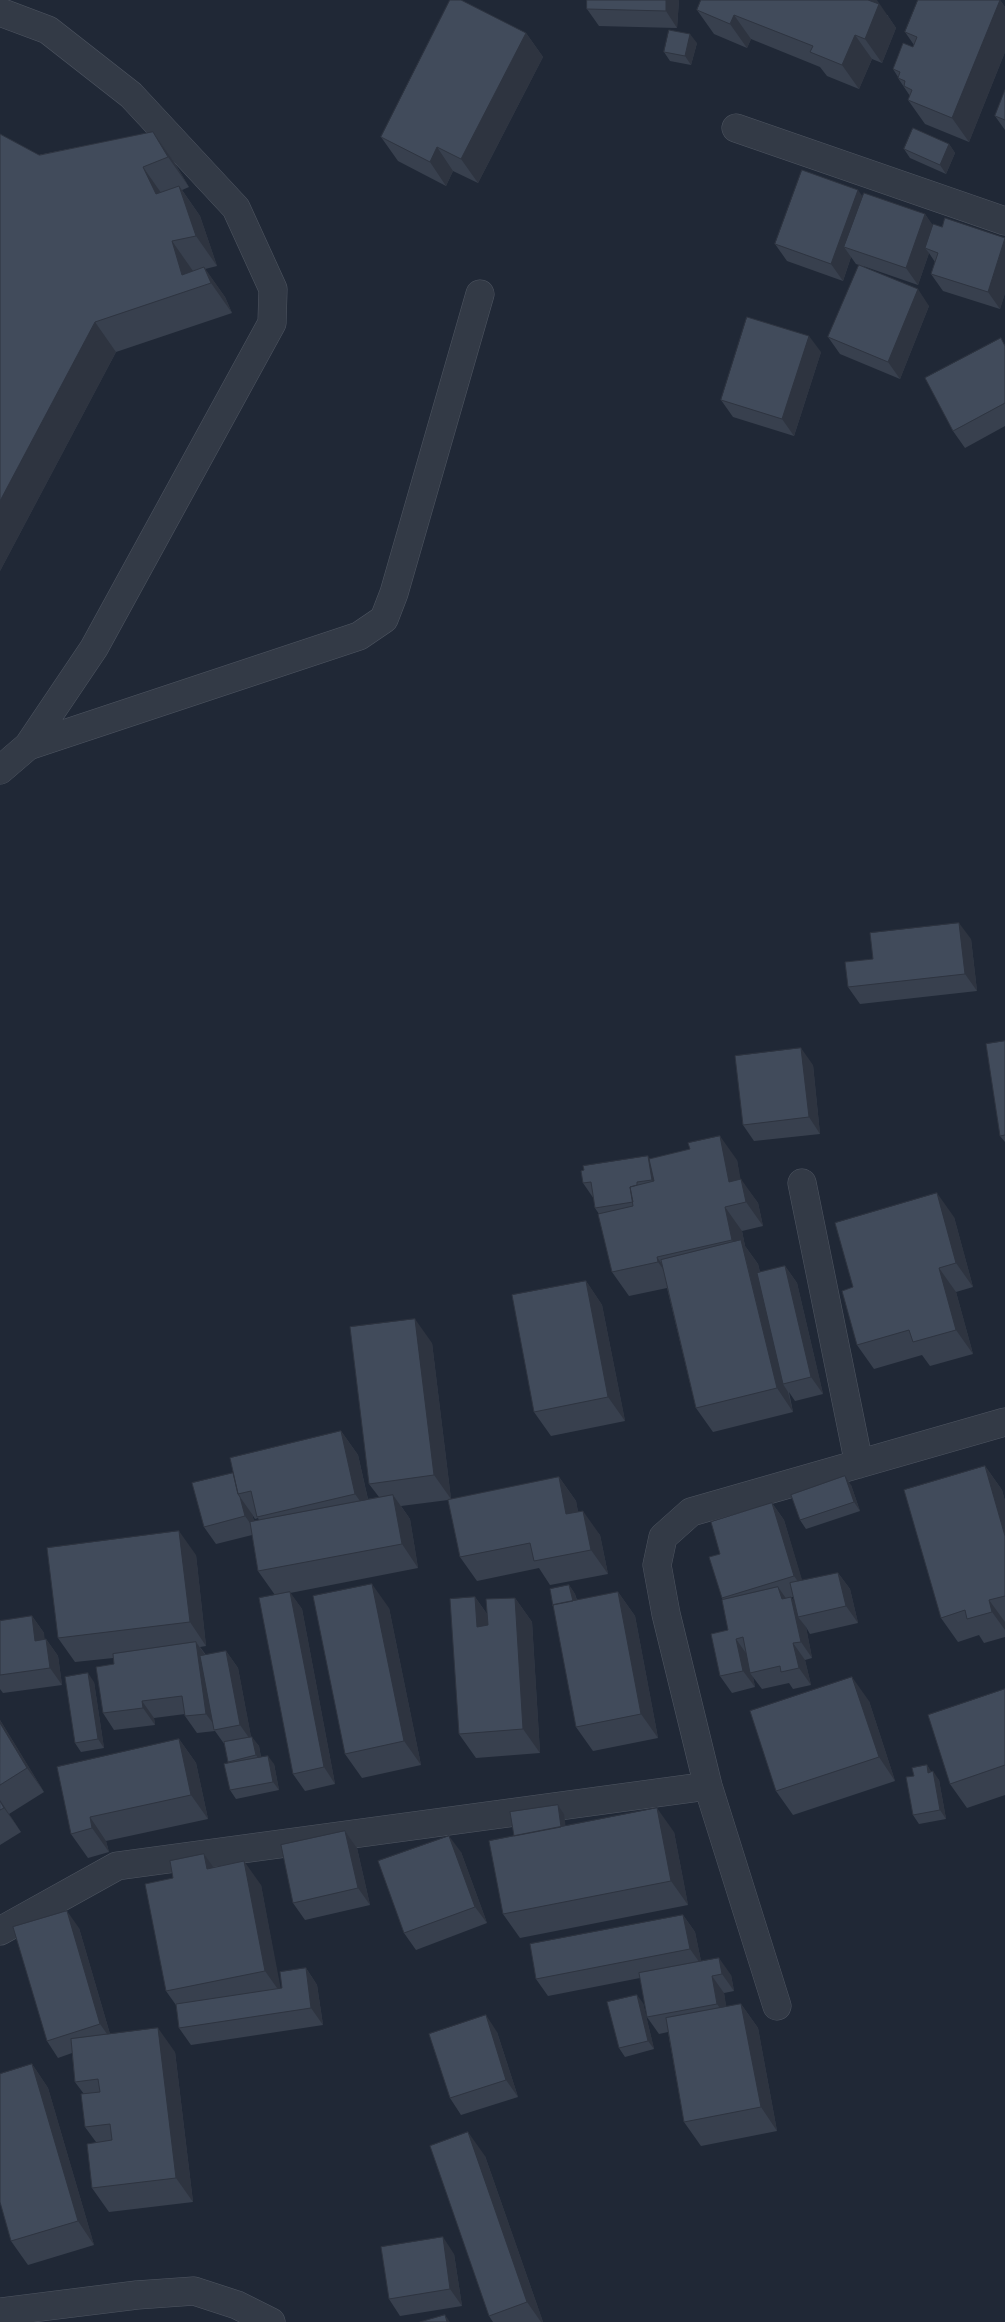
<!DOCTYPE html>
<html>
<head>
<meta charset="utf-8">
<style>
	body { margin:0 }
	canvas { display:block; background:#202836 }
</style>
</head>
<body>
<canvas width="1005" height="2322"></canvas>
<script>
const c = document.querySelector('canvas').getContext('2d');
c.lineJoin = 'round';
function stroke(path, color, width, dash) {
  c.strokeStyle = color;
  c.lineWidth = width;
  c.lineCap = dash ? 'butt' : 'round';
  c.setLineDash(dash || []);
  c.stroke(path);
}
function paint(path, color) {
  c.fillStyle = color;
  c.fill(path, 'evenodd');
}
const minor = new Path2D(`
	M0,12L48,30L131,95L236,208L273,289L272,323L94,648L28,746L0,770
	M736,128L1005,221
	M28,746L359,636L384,619L394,593L480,294
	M802,1183L859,1464
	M0,1931L117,1866L708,1786
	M777,2006L708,1786L666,1614L657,1565L663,1537L691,1512L1005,1422
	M0,2312L137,2295L194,2291L237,2305L271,2322`);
const wall = new Path2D(`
	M679,0L677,28L599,26L587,9Z
	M1000,0L1005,7V52L969,142L925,124L908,100L910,96L898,78V77L893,69L913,47L914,45L905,32Z
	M697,10L888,15V16L896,28L882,63L872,59L859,89L827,76L820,67L751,39L747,48L714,34Z
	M526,33L543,57L478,183L453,171L446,186L398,161L381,137Z
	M697,43L691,65L670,61L664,52Z
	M1005,90V130L995,116Z
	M153,132L174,162L189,187L182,190L200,216L217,266L205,269L225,297L232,313L116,352L0,571V134L39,155Z
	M949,144L955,153L946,174L910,158L904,149Z
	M862,197L925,214L932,225L1005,238V293L1000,309L943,291L931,274L935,262L929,253L918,285L863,266L929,306L900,379L840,354L828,337L859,265L856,264L851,257L843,281L787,261L775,244Z
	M1005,344V426L965,448L953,431Z
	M821,352L794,436L733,417L721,400Z
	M971,939L977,991L860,1004L848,987L873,959Z
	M1005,1041V1142L1000,1136Z
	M813,1065L820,1134L754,1141L743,1125Z
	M650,1159L737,1160L740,1179L758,1203L763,1226L742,1231L745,1246L758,1264L760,1272L785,1266L797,1283L823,1394L795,1401L789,1392L793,1412L713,1432L696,1408L667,1288L629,1296L612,1272L599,1214L595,1208L594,1199L583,1183Z
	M954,1217L973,1287L956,1292L973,1354L930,1366L922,1355L874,1369L857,1345L853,1287Z
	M586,1281L602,1305L625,1421L551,1436L534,1412Z
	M432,1343L451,1499L559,1477L576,1501L578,1512L600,1535L608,1574L550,1585L539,1568L477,1581L460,1557L448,1500L401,1506L410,1519L418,1568L290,1593L302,1609L335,1784L305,1791L293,1774L275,1595L258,1571L252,1535L216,1544L204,1527L233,1473L341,1431L358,1455L368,1499L379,1497L369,1484ZM252,1514L255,1519L258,1518L259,1520L254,1521Z
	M985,1466L1002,1490L1005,1501V1637L984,1643L979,1635L958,1642L941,1618Z
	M851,1485L860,1511L806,1529L800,1520Z
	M772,1503L784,1520L802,1581L838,1573L850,1589L858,1623L810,1634L806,1627L812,1658L805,1660L811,1685L793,1689L789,1683L762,1689L753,1677L755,1687L732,1693L720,1676L728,1630L723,1600L722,1598L720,1554ZM791,1597H793L795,1603Z
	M196,1555L206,1646L200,1647L206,1655L226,1651L238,1668L251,1737L259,1746L261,1757L274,1764L279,1790L236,1799L230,1790L228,1763V1762L225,1745L215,1731L197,1733L185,1716V1714L154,1718L155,1725L114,1730L103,1713L114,1664L113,1658L75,1662L58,1638Z
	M569,1585L575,1594L577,1600L618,1592L635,1616L658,1738L593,1751L576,1727Z
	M475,1597L487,1614L515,1598L532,1622L540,1753L476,1758L459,1734Z
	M389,1608L421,1765L362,1778L345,1754Z
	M32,1616L44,1633V1639H46L58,1656L62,1685L3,1693L0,1689V1621Z
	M94,1682L104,1748L81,1752L75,1743Z
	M1005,1689V1795L967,1808L950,1784Z
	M869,1701L895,1781L793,1815L776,1791Z
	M0,1720L44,1792L9,1814L21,1832L0,1845Z
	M179,1739L196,1763L208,1819L106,1841L109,1852L88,1858L71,1834Z
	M927,1765L931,1772L939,1780L946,1819L919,1824L913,1815L914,1776Z
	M558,1805L564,1814L565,1826L674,1832L688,1905L520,1938L503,1914L514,1836Z
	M345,1831L357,1848L370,1905L305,1920L293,1903Z
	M461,1852L487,1923L416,1950L404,1933Z
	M204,1854L213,1868L261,1885L280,1988H282L306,1968L317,1985L323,2025L191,2045L179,2028L176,2005L166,1991L173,1878Z
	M683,1915L695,1932L701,1961L731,1975L734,1991L724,1993L726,2007L741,2004L758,2028L777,2131L701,2146L684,2122L668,2032L659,2034L647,2017L640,1978L548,1996L536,1979Z
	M79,1928L110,2034L175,2052L193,2202L109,2212L92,2188L96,2142L85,2127L84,2094L75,2082L72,2053L58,2058L47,2041Z
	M643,2003L654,2049L625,2057L619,2048Z
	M497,2032L518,2097L461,2115L450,2098Z
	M32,2064L48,2088L94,2245L28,2265L11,2241Z
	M485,2156L543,2322H493L489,2316Z
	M454,2254L462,2306L400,2316L389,2299Z`);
const shadedWall = new Path2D(`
	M666,0H679L677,28L666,11Z
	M868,0H877L896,28L882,63L865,39Z
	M1000,0L1005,7V52L969,142L952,118Z
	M734,15L751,39L747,48L730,24Z
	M526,33L543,57L478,183L461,159Z
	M690,34L697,43L691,65L685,56Z
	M855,35L872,59L859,89L842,65Z
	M153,132L174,162L189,187L168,157Z
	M949,144L955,153L946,174L940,165Z
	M437,147L453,171L446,186L430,162Z
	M143,167L164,197L156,194Z
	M179,186L200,216L217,266L196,236Z
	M858,190L870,207L844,247L851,257L843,281L831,264Z
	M925,214L937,231L925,248L929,253L918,285L906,268Z
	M1005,239V293L1000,309L988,292Z
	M172,241L193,271L182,275Z
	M204,267L225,297L232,313L211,283Z
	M918,289L929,306L900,379L888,362Z
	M95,322L116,352L0,571V501Z
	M809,336L821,352L794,436L782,419Z
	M959,923L971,939L977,991L965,974Z
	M801,1048L813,1065L820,1134L809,1117Z
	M720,1136L737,1160L745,1203L729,1182Z
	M648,1156L660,1173L663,1197L652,1180Z
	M741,1179L758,1203L763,1226L746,1202Z
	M937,1193L954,1217L973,1287L956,1263Z
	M725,1207L742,1231L745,1246L758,1264L786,1383L783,1384L788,1392L793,1412L777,1388L746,1259L732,1240Z
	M657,1257L674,1281L675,1286L658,1262Z
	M785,1266L797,1283L823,1394L811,1377Z
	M939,1268L956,1292L973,1354L956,1330Z
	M586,1281L602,1305L625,1421L608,1397Z
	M415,1319L432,1343L451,1499L434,1475Z
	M341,1431L358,1455L372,1518L355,1494Z
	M985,1466L1002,1490L1005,1501V1536Z
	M845,1476L851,1485L860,1511L854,1502Z
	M559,1477L576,1501L583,1538L566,1514Z
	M393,1495L410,1519L418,1568L402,1544Z
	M240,1497L252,1514L257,1533L245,1516Z
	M772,1503L784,1520L806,1593L794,1576Z
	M583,1511L600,1535L608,1574L591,1550Z
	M179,1531L196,1555L206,1646L190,1622Z
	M838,1573L850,1589L858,1623L846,1606Z
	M372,1584L389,1608L421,1765L404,1741Z
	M569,1585L575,1594L581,1619L575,1610Z
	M778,1587L790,1604L782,1599Z
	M290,1592L302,1609L335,1784L324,1767Z
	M618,1592L635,1616L658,1738L641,1714Z
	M475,1597L492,1621L494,1651L477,1627Z
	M791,1597L803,1614L798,1617L806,1627L812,1658L801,1642Z
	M515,1598L532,1622L540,1753L523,1729Z
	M989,1600L1005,1622V1630L992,1612Z
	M32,1616L44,1633L47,1658L35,1641Z
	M46,1639L58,1656L62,1685L50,1668Z
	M736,1639L748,1656L750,1673L753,1677L755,1687L743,1671Z
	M196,1642L208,1659L218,1730L206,1714Z
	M793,1643L805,1660L811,1685L799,1668Z
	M226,1651L238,1668L252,1742L240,1725Z
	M88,1673L94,1682L104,1748L98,1739Z
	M852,1677L869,1701L895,1781L879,1757Z
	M142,1701L154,1718L155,1725L143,1708Z
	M0,1720L44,1792L27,1768L0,1723Z
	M252,1737L259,1746L262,1764L256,1755Z
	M179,1739L196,1763L208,1819L191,1795Z
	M268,1756L274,1764L279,1790L273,1782Z
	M927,1765L933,1774L928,1773Z
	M933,1771L939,1780L946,1819L940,1810Z
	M0,1800L9,1814L21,1832L4,1808Z
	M558,1805L564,1814L568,1844L562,1835Z
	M657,1808L674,1832L688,1905L671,1881Z
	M90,1817L106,1841L109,1852L92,1828Z
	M345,1831L357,1848L370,1905L358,1888Z
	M449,1836L461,1852L487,1923L475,1907Z
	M204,1854L221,1878L207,1869Z
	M244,1861L261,1885L282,1995L265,1971Z
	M67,1911L79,1928L112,2041L100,2024Z
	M683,1915L695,1932L702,1966L690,1949Z
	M719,1958L731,1975L734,1991L722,1974Z
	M306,1968L317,1985L323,2025L311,2008Z
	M712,1976L724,1993L729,2021L717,2004Z
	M637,1995L643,2003L654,2049L648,2041Z
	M741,2004L758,2028L777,2131L761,2107Z
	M486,2015L497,2032L518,2097L506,2080Z
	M158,2028L175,2052L193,2202L176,2178Z
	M32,2064L48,2088L94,2245L78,2221Z
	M468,2132L485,2156L543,2322H541L527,2302Z
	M443,2237L454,2254L462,2306L450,2289Z
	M445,2315L450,2322H447Z`);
const building = new Path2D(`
	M450,0H461L526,33L461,159L437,147L430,162L381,137Z
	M587,0H666V11L587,9Z
	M701,0H868L879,4L865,39L855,35L842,65L810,52L813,46L734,15L730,24L697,10Z
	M918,0H1000L952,118L908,100L912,90L904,86L905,81L898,78L900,72L893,69L903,43L913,47L917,37L905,32Z
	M669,30L690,34L685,56L664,52Z
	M1005,90V120L995,116Z
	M913,128L949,144L940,165L904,149Z
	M153,132L168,157L143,167L156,194L179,186L196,236L172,241L182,275L204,267L211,283L95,322L0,501V134L39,155Z
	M802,170L858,190L831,264L775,244Z
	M864,193L925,214L906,268L844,247Z
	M945,218L1005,238L988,292L931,274L938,253L925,248L933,224L942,227Z
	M859,265L918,289L888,362L828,337Z
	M747,317L809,336L782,419L721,400Z
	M1001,338L1005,346V403L953,431L925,378Z
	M959,923L965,974L848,987L845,962L873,959L870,933Z
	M1005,1041V1135L1000,1136L986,1044Z
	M801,1048L809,1117L743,1125L735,1056Z
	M720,1136L729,1182L741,1179L746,1202L725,1207L732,1240L657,1257L658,1262L612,1272L598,1214L633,1206L630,1187L654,1181L649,1159L690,1149L688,1143Z
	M648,1156L652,1180L637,1182V1185L630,1187L633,1202L595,1208L591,1182L583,1183L581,1171L584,1170L583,1166Z
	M937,1193L956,1263L939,1268L956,1330L913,1342L909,1330L857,1345L842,1291L853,1287L835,1223Z
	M741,1240L777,1388L696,1408L661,1260Z
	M785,1266L811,1377L783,1384L757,1273Z
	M586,1281L608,1397L534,1412L512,1295Z
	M415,1319L434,1475L369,1484L350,1327Z
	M341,1431L355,1494L257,1517L251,1491L238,1494L230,1458Z
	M985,1466L1005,1536V1596L989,1600L992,1612L967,1619L965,1610L941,1618L904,1490Z
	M233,1473L238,1494L240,1497L245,1516L204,1527L192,1483Z
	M845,1476L854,1502L800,1520L791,1495Z
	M559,1477L566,1514L583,1511L591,1550L534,1561L530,1543L460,1557L448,1500Z
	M393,1495L402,1544L258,1571L250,1522Z
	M772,1503L794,1576L722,1598L709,1557L720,1554L711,1522Z
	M179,1531L190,1622L58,1638L47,1548Z
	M838,1573L846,1606L798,1617L790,1583Z
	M372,1584L404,1741L345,1754L313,1596Z
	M569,1585L573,1601L553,1605V1606L550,1589Z
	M778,1587L782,1599L791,1597L801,1642L793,1643L799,1668L781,1672L780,1666L750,1673L743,1637L736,1639L743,1671L720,1676L711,1634L728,1630L722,1600Z
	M290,1592L324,1767L293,1774L259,1598Z
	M618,1592L641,1714L576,1727L553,1605Z
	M475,1597L477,1627L488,1625L486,1599L515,1598L523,1729L459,1734L450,1599Z
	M32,1616L35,1641L46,1639L50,1668L0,1675V1621Z
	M196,1642L206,1714L185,1716L182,1696L142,1701L143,1708L103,1713L96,1667L114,1664L113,1654Z
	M226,1651L240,1725L214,1730L200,1656Z
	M88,1673L98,1739L75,1743L65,1677Z
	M852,1677L879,1757L776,1791L750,1711Z
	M1005,1689V1765L950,1784L928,1715Z
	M0,1723L27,1768L0,1785Z
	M252,1737L256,1755L228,1762L224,1742Z
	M179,1739L191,1795L90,1817L92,1828L71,1834L57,1767Z
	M268,1756L273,1782L230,1790L224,1764Z
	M927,1765L928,1773L933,1771L940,1810L913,1815L906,1777L914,1776L912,1768Z
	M0,1801L4,1808L0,1810Z
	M558,1805L561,1827L514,1836L510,1812Z
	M657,1808L671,1881L503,1914L489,1841Z
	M345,1831L358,1888L293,1903L281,1845Z
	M449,1836L475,1907L404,1933L378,1861Z
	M204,1854L207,1869L244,1861L265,1971L166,1991L145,1884L173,1878L170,1861Z
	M67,1911L100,2024L47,2041L13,1927Z
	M683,1915L690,1949L536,1979L530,1944Z
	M719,1958L722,1974L712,1976L717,2004L647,2017L639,1973Z
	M306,1968L311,2008L179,2028L176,2004L282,1988L280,1972Z
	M637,1995L648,2041L619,2048L607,2002Z
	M741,2004L761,2107L684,2122L666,2018Z
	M486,2015L506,2080L450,2098L429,2034Z
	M158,2028L176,2178L92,2188L87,2144L112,2140L110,2124L85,2127L81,2094L100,2092L98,2079L75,2082L71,2039Z
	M32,2064L78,2221L11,2241L0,2202V2074Z
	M468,2132L527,2302L489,2316L430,2146Z
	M443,2237L450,2289L389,2299L381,2247Z
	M445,2315L447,2322H420Z`);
stroke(minor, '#4e5561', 29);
stroke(minor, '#333a46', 28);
paint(wall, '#38404e');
paint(shadedWall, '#2e3440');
paint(building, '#414b5b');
stroke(building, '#2e3440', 1);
</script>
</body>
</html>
